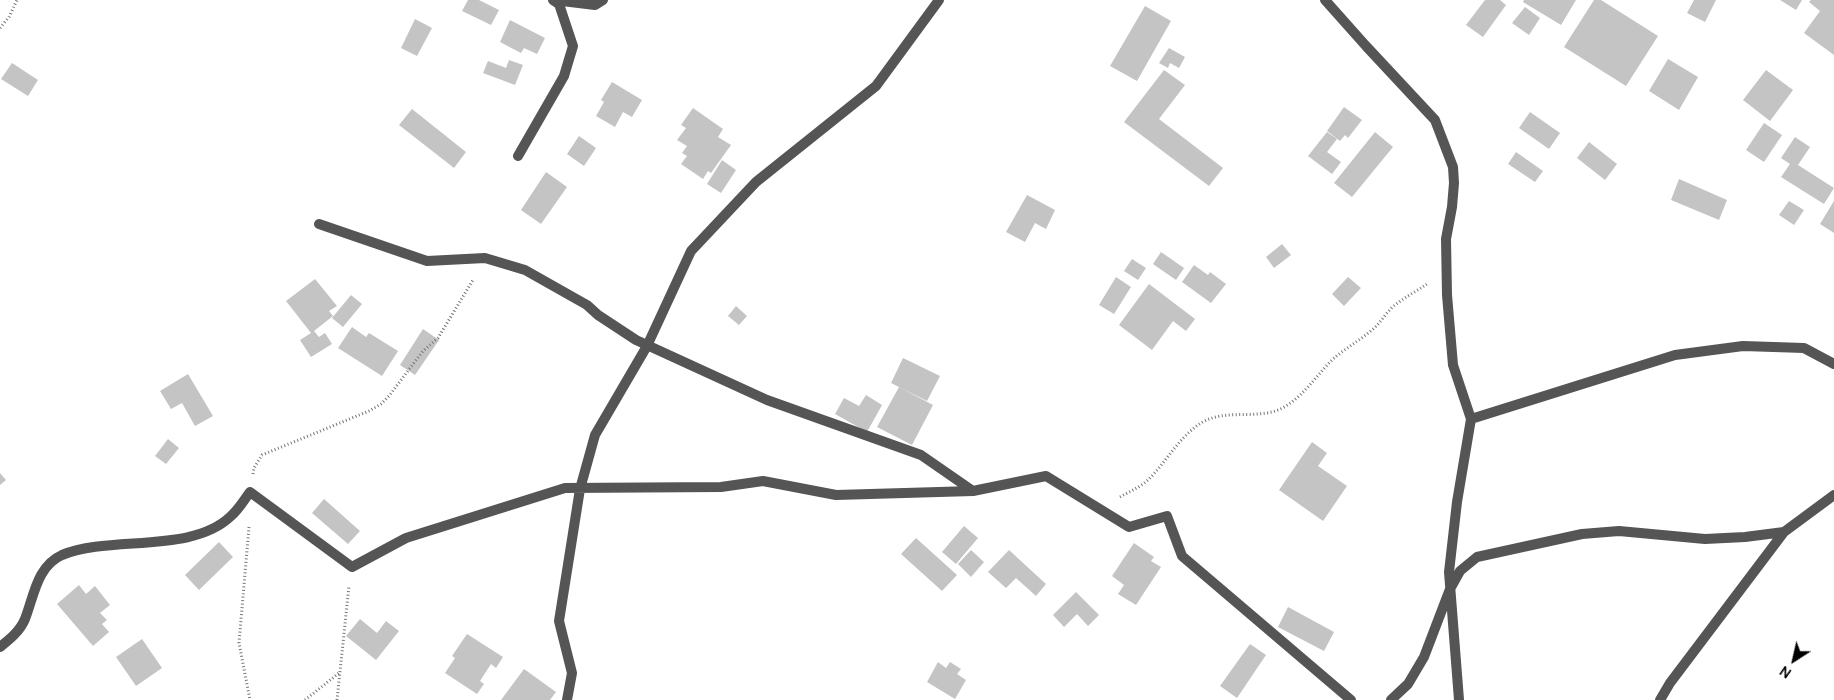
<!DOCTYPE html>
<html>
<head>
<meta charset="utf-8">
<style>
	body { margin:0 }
	#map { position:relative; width:1834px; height:700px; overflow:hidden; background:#fff; font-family:Manrope,sans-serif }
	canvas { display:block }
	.north { position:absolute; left:1769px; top:635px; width:50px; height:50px; -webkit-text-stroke:4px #fff; paint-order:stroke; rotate:215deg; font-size:14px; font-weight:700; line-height:20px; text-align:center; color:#000 }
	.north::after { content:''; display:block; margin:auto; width:18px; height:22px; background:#000; clip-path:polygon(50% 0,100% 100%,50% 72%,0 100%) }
</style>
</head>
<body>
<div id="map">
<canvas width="1834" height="700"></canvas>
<div class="north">N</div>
</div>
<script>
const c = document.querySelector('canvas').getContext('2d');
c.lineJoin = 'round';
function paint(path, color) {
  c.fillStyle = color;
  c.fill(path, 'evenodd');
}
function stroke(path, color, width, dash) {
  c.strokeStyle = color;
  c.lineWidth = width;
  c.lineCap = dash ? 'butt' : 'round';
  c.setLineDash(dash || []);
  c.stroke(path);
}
const building = new Path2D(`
	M468,0H479L499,10L491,25L462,11Z
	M1485,0H1500L1506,5L1483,37L1466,25Z
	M1524,0H1576L1561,25L1523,2Z
	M1594,0H1601L1658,36L1626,86L1564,47Z
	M1694,0H1716L1705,22L1687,13Z
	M1780,0H1802L1796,10Z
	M1811,0H1834V55L1804,33L1820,11L1809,2Z
	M1145,6L1171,21L1137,81L1110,66Z
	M1525,7L1540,18L1529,35L1512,23Z
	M415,19L432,28L417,56L401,48Z
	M510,20L545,38L537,54L524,48L521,53L500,42Z
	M1169,48L1185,57L1179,68L1170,63L1168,68L1159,63Z
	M1668,59L1698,77L1679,110L1649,91Z
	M509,60L523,65L515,85L483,73L488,61L506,68Z
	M12,63L38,80L28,96L1,79Z
	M1164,70L1185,85L1159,119L1223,168L1209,186L1124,122Z
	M1766,70L1793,90L1770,121L1743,100Z
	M612,82L642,100L632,117L623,112L615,127L596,116L604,102L601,100Z
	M1344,107L1362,120L1348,138L1345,135L1340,141L1327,131Z
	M693,108L723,129L718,137L731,145L711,173L708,171L703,179L681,164L687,156L682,153L687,146L677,140L686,128L681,125Z
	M412,109L466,152L454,168L399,125Z
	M1530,112L1560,133L1549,149L1519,128Z
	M1764,123L1782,135L1764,162L1746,150Z
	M1327,132L1337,139L1327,152L1341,162L1332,174L1308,156Z
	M1375,132L1393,147L1352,197L1334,183Z
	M579,136L596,148L584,166L567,154Z
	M1795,137L1810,147L1798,165L1834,188L1824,204L1781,177L1790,164L1781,158Z
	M1589,142L1617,164L1605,180L1577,158Z
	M1516,152L1543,171L1535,182L1508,164Z
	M722,160L736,170L721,193L707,184Z
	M546,172L567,187L541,224L521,210Z
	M1679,179L1727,200L1719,220L1671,200Z
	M1027,195L1055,210L1046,229L1035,223L1025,242L1006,232Z
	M1789,201L1804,210L1794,225L1779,215Z
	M1834,201V233L1820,224Z
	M1282,244L1291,255L1274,268L1266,257Z
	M1161,252L1184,268L1176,280L1153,264Z
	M1132,259L1146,268L1138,280L1124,271Z
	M1194,265L1208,275L1210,272L1226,284L1211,303L1182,282Z
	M1116,277L1131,287L1114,314L1099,305Z
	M1348,277L1361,288L1344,306L1332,294Z
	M315,279L337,306L329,311L333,316L314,331L319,337L325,333L332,344L311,357L300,340L311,333L286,301Z
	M1149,284L1195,319L1186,331L1173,321L1152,350L1119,325Z
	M351,295L362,304L343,327L332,318Z
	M736,306L747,316L739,325L728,316Z
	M352,327L366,337L369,333L398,351L382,376L338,348Z
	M423,329L439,340L415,375L400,365Z
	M903,358L940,376L927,401L891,383Z
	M188,374L213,416L195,426L182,403L171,409L160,391Z
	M899,387L933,405L912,445L877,427Z
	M866,395L882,405L867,432L835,414L844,398L859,406Z
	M168,439L179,448L166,464L155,456Z
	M1312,442L1327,453L1318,466L1347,486L1323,521L1279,490Z
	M0,473L6,480L0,485Z
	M324,499L360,531L348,544L312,513Z
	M964,526L978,538L956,564L942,552Z
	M916,538L957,575L942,591L901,554Z
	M219,542L233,557L199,590L185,575Z
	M1134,543L1154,557L1151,561L1161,567L1136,605L1118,594L1124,585L1112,576Z
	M971,550L984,562L971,577L958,564Z
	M1009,550L1046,584L1036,596L1016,578L1006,588L988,572Z
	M79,585L86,594L95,586L110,605L100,613L107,620L102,624L109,632L93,646L57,604Z
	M1076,592L1099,615L1088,626L1077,614L1064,627L1053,615Z
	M1288,607L1334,632L1324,651L1278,627Z
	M360,619L377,633L386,621L399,631L376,660L346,636Z
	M467,634L503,657L496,668L491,664L480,681L484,684L477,694L445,673L455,658L452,656Z
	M142,639L162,668L136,686L116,657Z
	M1250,644L1266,655L1237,698L1220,686Z
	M938,662L946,668L950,662L961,669L957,674L966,680L955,699L927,682Z
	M524,669L556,692L550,700H501Z`);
const path = new Path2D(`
	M0,28L9,17L17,0
	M253,474L254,468L262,455L369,411L381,404L389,396L423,351L438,338L473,280
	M1120,497C1130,491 1141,487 1149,479C1167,461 1179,437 1201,423C1227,407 1261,422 1286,406C1305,394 1317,375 1332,360C1344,349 1359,341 1372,330C1381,323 1386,312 1395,305C1405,297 1417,291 1427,284
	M249,527L239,643L250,700
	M305,700L339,673
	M337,700L349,586`);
const street = new Path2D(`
	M554,0L595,5L603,0
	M1325,0L1366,46L1435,120L1453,167L1454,183L1452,207L1446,239L1447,295L1453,365L1471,419L1457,502L1449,572L1459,700
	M518,156L564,76L573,46L559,4L553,0
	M319,224L427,261L485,258L525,270L587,305L598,315L636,340L767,400L921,455L973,491L1046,476L1129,527L1167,516L1182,556L1351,700
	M1471,419L1675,355L1743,346L1804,348L1834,364
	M0,647C10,639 20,631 25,619C34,596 37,566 62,555C111,535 192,554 231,516C239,509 244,500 250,492L352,567L406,538L565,488L721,487L763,481L836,495L973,491
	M567,700L572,673L559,621L580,489L595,435L647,346L691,251L756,182L876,86L939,0
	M1391,700L1408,684L1424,657L1450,589L1460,571L1477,557L1582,534L1619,531L1705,539L1745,537L1784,532
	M1660,700L1670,683L1784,532L1834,495`);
paint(building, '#c4c4c4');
stroke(path, '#777', 3, [1, 2.5]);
stroke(street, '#555', 10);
</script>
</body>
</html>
